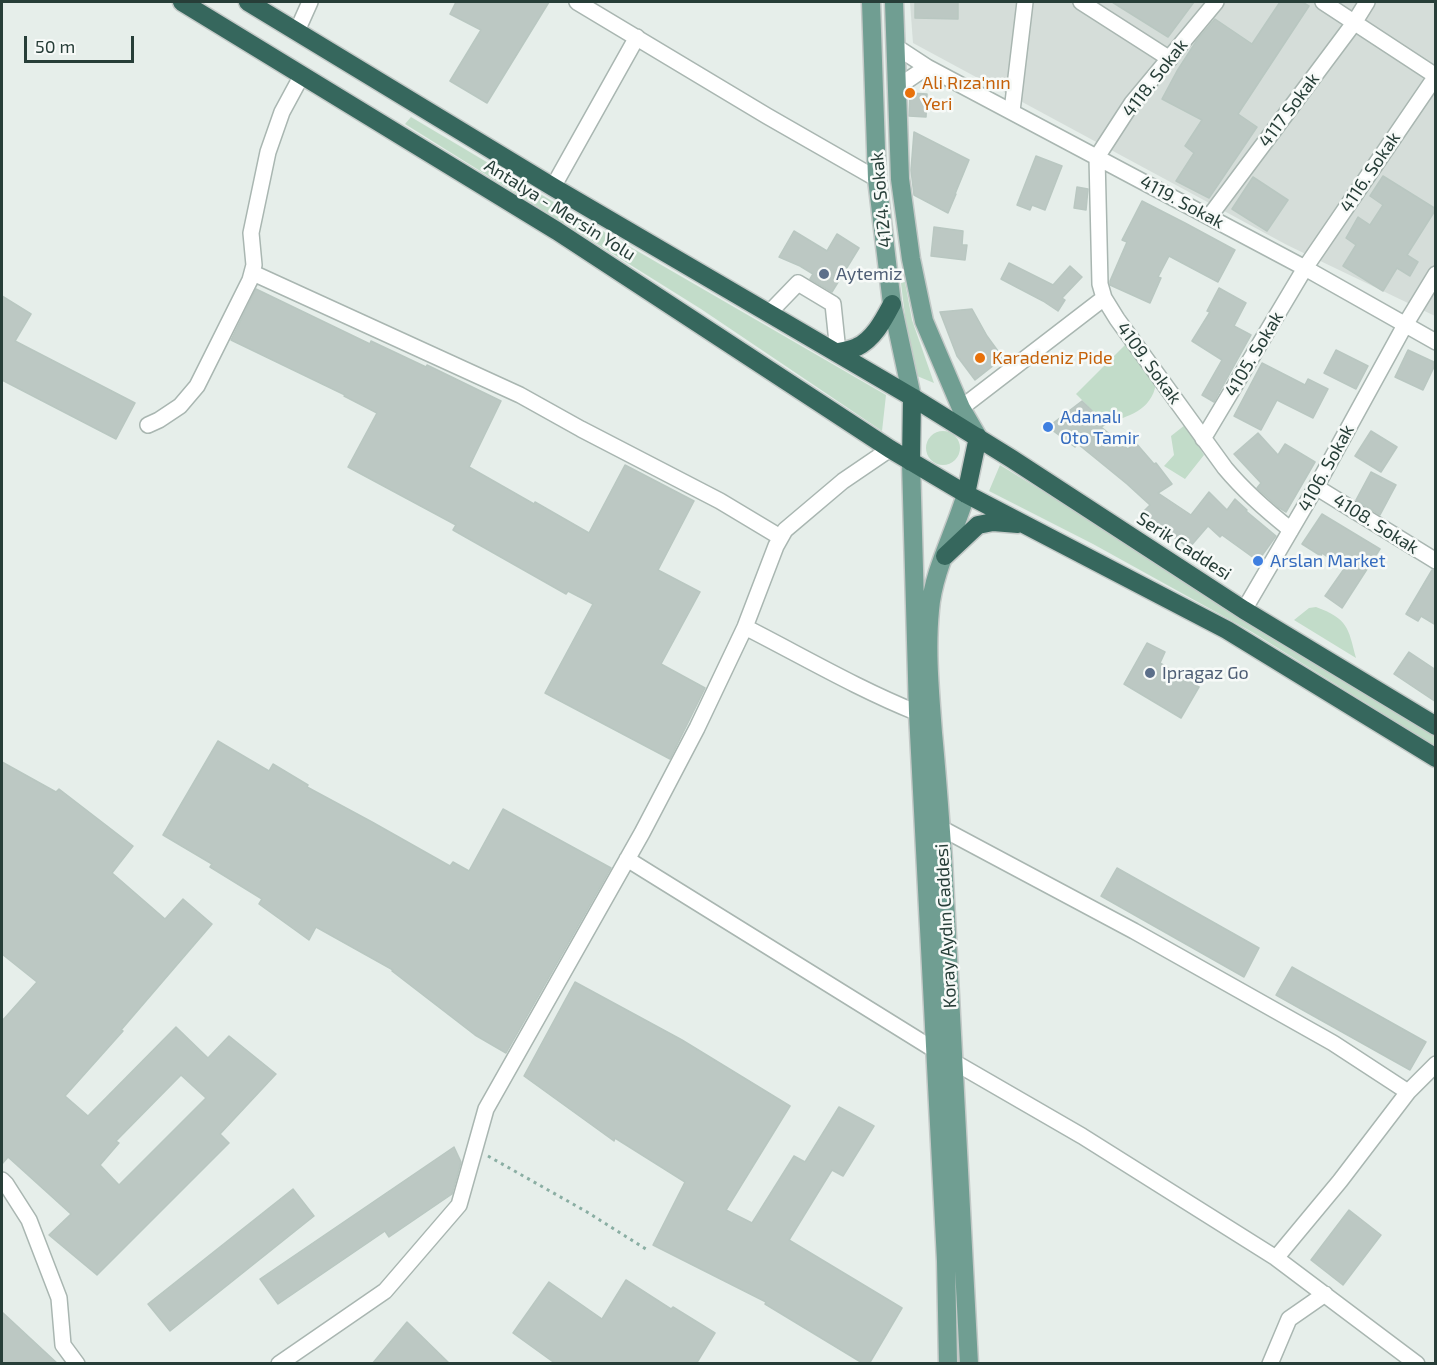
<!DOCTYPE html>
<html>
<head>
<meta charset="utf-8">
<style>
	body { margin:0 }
	#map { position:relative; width:1437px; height:1365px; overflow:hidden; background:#e6eeea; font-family:"Exo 2",sans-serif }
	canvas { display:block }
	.frame { position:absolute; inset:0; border:3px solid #273e38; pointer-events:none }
	.scale { position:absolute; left:24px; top:36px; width:110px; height:27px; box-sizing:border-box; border:3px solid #273e38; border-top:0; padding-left:8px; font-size:18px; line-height:21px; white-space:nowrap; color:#273e38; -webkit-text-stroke:4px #f7faf8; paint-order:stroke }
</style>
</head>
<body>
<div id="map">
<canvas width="1437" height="1365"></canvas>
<div class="frame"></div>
<div class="scale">50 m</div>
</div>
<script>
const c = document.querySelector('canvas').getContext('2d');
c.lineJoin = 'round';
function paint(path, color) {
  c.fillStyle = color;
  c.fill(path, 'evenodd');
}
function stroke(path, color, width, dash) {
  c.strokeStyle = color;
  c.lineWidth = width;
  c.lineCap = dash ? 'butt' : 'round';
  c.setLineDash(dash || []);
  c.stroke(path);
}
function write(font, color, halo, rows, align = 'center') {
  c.font = font + ' "Exo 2",sans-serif';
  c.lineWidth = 5;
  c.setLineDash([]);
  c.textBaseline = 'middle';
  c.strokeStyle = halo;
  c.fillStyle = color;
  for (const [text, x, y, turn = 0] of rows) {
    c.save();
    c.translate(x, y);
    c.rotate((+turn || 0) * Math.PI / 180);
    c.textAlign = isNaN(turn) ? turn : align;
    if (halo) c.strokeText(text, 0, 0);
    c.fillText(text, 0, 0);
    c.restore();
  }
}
const built = new Path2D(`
	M910,2H1435V316L1287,245L913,43Z`);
const green = new Path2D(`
	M411,117L594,226L886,395L882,431L701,309L405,124Z
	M905,282L912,320L934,383L917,376L906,324L901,283Z
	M1127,343L1156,384C1151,411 1128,416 1106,424L1076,394Z
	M1185,425L1204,455L1185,479L1164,466L1174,455L1171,436Z
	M926 448a17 17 0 1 1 34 0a17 17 0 1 1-34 0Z
	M1000,465L1101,527L1254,626L1435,737V746L1252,632L1093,544L989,491Z
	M1316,607C1348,619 1348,627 1356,658L1294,620L1309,608Z`);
const building = new Path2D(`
	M456,2H549L487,103L450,81L481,30L450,14Z
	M915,2H958V19L915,18Z
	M1112,2H1194L1168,37Z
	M1280,2H1302L1309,6L1238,114L1257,127L1209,198L1176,181L1194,153L1185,146L1202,120L1162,99L1177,71L1197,40L1215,19L1252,44Z
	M910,93L927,94L926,117L909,116Z
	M914,132L969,160L955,194H956L948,213L914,195L911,170Z
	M1036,156L1062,166L1045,210L1032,205L1030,210L1017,205Z
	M1383,176L1436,209L1407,255L1418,262L1410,276L1397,268L1383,291L1343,266L1356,245L1346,238L1358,217L1370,225L1383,205L1370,196Z
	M1253,177L1288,200L1267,231L1232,209Z
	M1077,187L1088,189L1086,210L1074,208Z
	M1142,201L1185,223L1235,250L1218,282L1169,256L1158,277L1161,278L1150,303L1110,285V281L1127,242L1122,240Z
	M934,227L963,231L962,245H967L965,260L931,256Z
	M794,231L827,251L837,234L859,248L832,292L810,279L813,274L800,266L779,257Z
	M1009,263L1053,285L1070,266L1082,277L1062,298L1065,300L1058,311L1043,301L1001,279Z
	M1219,288L1246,303L1234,326L1251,335L1214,402L1202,395L1222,360L1192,341L1210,312L1207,311Z
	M256,289L370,344L371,341L426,367L427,365L501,401L469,467L534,504L535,502L589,533L625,465L694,501L658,570L700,592L661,664L705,688L670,759L545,693L593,604L568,591L566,594L453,530L456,525L348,467L377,413L344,396L345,395L231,340Z
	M2,296L31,314L15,341L135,403L116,439L2,380Z
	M972,309L987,336L1003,358L975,380L957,356L940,312Z
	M1336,350L1368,366L1356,389L1324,373Z
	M1408,350L1436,363L1423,390L1395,377Z
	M1262,363L1305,385L1308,379L1328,389L1313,418L1277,400L1261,430L1234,416Z
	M1082,401L1106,424L1101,427L1128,449L1135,442L1154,464L1156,463L1172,484L1158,493L1191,515L1209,492L1227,510L1235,499L1247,510L1246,511L1276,536L1258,561L1222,535L1220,537L1208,526L1189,548L1141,514L1150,505L1127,484L1078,444L1075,447L1048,427Z
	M1371,431L1397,447L1381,472L1355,456Z
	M1258,433L1278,455L1285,444L1315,462L1286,512L1278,507L1257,488L1261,483L1234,454Z
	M1371,472L1396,485L1380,515L1356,500Z
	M1322,514L1380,549L1342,608L1325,596L1344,569L1322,553L1321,556L1302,544Z
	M1432,570L1436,571V625L1421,616L1418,621L1406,614Z
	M1147,643L1165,652L1160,663L1199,687L1181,718L1124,684Z
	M1409,652L1436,670V702L1394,674Z
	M218,741L269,771L273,764L308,785L307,787L372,822L450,866L453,862L469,871L503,809L611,868L506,1053L475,1035L392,971L393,970L316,927L309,940L259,904L262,899L210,867L212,864L163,835Z
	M2,762L56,792L59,789L133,846L112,873L165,919L183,899L212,924L121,1030L123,1031L65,1096L88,1116L176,1027L208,1058L229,1036L276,1074L220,1134L229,1143L97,1275L49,1235L71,1214L8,1157L2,1164V1021L37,982L2,954ZM181,1075L206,1098L119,1185L100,1165L119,1143L116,1141Z
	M1117,868L1259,948L1244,977L1101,896Z
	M1292,967L1426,1042L1410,1070L1276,995Z
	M575,982L682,1040L790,1106L726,1210L752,1223L794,1156L805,1162L839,1107L874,1126L843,1176L832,1170L789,1240L902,1308L869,1364H864L836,1347L765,1304L766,1302L653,1245L685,1182L615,1138L614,1141L524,1076Z
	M454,1147L461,1162L452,1194L389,1237L385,1231L278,1304L260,1279Z
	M293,1189L314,1216L170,1331L148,1304Z
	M1349,1210L1381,1235L1343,1285L1311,1260Z
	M626,1280L671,1309L673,1307L715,1333L696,1364H556L513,1333L549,1282L602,1319Z
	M2,1312L58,1364H2Z
	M407,1322L450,1364H372Z`);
const path = new Path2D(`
	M488,1156L587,1212L649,1251`);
const minor = new Path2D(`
	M577,2L767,116L877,179
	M1081,2L1170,59
	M1216,2L1132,103L1097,157L1100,284L1104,298L1117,319L1225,468C1245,492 1267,511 1291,530
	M1323,2L1436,76
	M297,31L310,2
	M895,46L927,67L896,88
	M927,67L1305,268L1436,342
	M1012,111L1025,2
	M553,187L637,37
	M1209,217L1354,23L1367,2
	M253,273L520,395L581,429L720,501L780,537
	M769,313L798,283L833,304L838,352
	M961,408L1104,298
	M148,425L159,420L180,406L197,386L250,280L254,265L251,233L268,152L282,112L302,75
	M1203,439L1305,268L1436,76
	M1316,487L1436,561
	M1244,610L1316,487L1405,325L1436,274
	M745,627C802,656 858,689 918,713
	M941,828L1134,931L1333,1043L1408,1092
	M627,859L954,1062L1082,1136L1276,1258L1417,1364
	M2,1180L6,1184L29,1220L59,1298L63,1345L77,1364
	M1276,1258L1340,1181L1408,1092L1436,1064
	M279,1364L385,1291L459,1205L486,1109L642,833L697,728L745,627L776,546L785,530L843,481L890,449
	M1270,1364L1289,1319L1325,1294`);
const major = new Path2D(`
	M871,2L877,179L892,304L912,397
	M894,2L900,179L911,259L924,321L961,408L978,437
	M911,462L918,713L946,1261L948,1364
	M966,494C955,532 933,571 930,610C926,651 930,692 933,733C937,775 940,817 943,860C952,1028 960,1196 969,1364`);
const highway = new Path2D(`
	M182,2L557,231L890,449L966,494L1227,630L1436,758
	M248,2L553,187L912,397L1012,459L1244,610L1436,726
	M838,352C844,351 851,350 857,347C874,339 884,319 892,304
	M911,462L912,397
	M966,494L978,437
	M945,556L978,525L993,522L1018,524`);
const markers = [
	[910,93,6,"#e8710a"],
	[824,274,6,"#5c6f8a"],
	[980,358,6,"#e8710a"],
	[1048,427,6,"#3f7fe0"],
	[1258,561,6,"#3f7fe0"],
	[1150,673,6,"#5c6f8a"]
];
const streetNames = [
	["4118. Sokak",1155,78,-52],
	["4117 Sokak",1289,110,-53],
	["4116. Sokak",1370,172,-56],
	["4124. Sokak",881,200,-95],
	["4119. Sokak",1182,202,28],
	["Antalya - Mersin Yolu",560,210,32],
	["4105. Sokak",1254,354,-59],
	["4109. Sokak",1149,363,54],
	["4106. Sokak",1326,468,-61],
	["4108. Sokak",1376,524,32],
	["Serik Caddesi",1184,546,33],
	["Koray Aydın Caddesi",946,926,-93]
];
const foodNames = [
	["Ali Rıza'nın",922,83],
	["Yeri",922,104],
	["Karadeniz Pide",992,358]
];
const serviceNames = [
	["Aytemiz",836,274],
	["Ipragaz Go",1162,673]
];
const shopNames = [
	["Adanalı",1060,417],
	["Oto Tamir",1060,438],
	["Arslan Market",1270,561]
];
paint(built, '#d5ddd9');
paint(green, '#c2dcc9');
paint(building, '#bcc8c3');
stroke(building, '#b9c7c1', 1.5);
stroke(minor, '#a9b6b1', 18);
stroke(major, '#c3c9c7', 21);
stroke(highway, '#c3c9c7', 21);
stroke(path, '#8aaea3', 3, [3, 4.5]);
stroke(minor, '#fff', 15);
stroke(major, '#709e92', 18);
stroke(highway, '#36675d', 18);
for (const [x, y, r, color] of markers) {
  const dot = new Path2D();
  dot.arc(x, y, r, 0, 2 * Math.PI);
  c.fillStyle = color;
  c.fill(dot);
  stroke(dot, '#f7faf8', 2);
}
write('18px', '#273e38', '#f7faf8', streetNames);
write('18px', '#c56008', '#f7faf8', foodNames, 'left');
write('18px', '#4e5e75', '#f7faf8', serviceNames, 'left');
write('18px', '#366cbe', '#f7faf8', shopNames, 'left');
</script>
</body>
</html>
